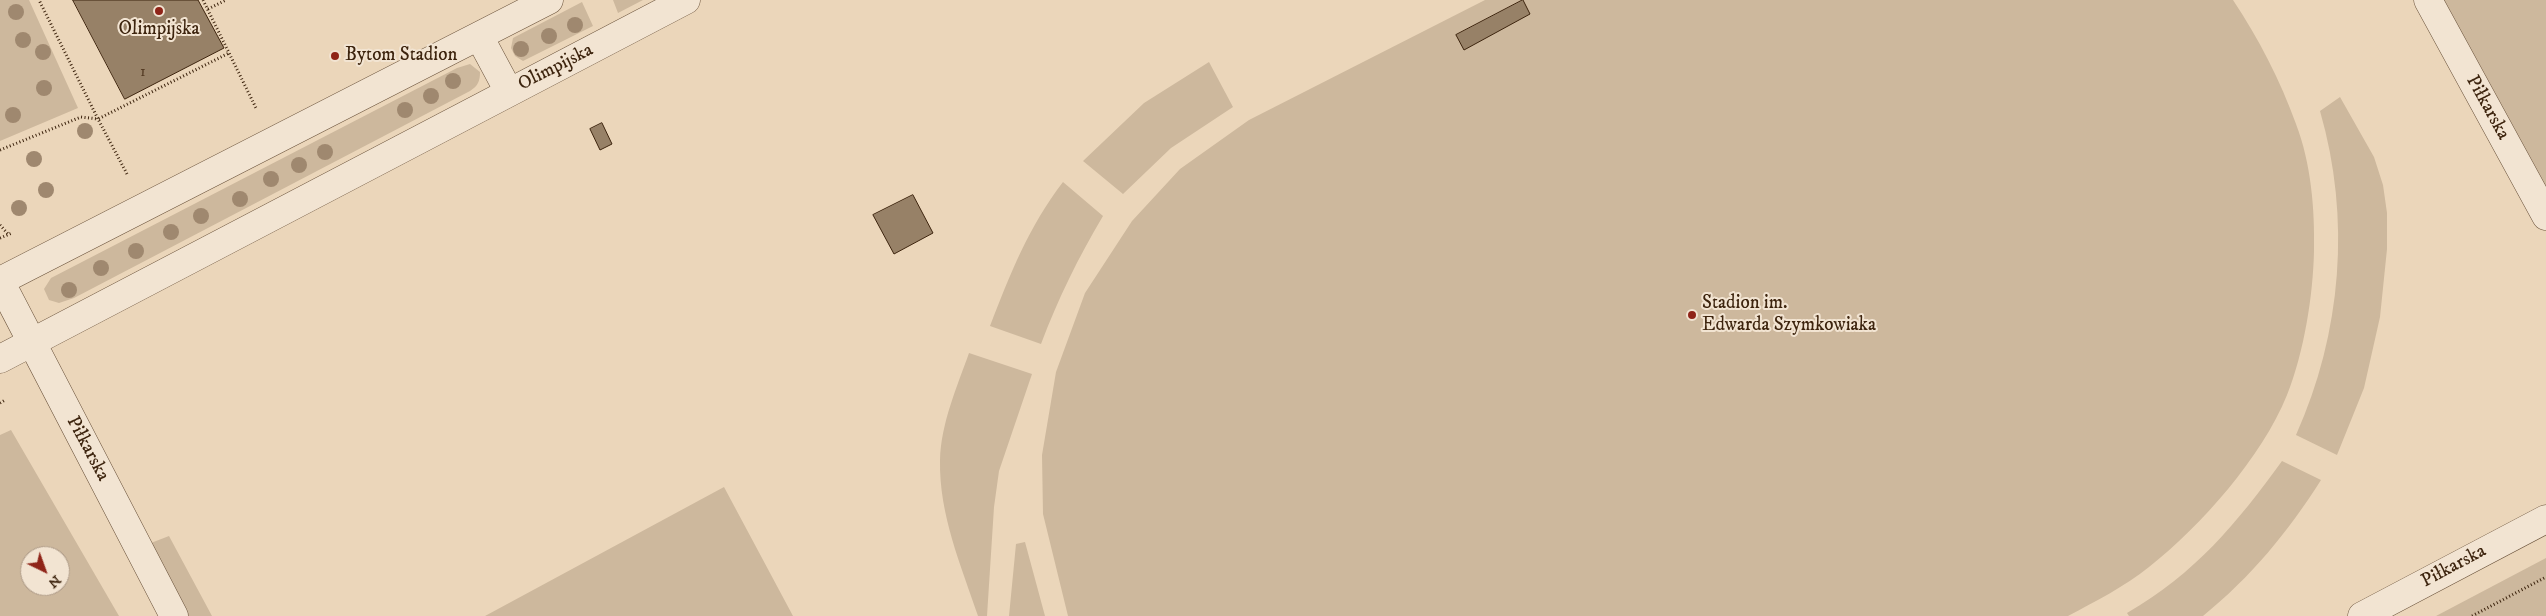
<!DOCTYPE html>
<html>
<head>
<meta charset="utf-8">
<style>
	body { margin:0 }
	#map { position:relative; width:2546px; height:616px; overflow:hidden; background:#ebd6ba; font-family:"IM FELL DW Pica",serif }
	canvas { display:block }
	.north { position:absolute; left:20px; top:546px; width:50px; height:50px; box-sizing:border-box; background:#f2e4d2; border:1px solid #aa9784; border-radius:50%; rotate:138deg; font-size:14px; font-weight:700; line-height:20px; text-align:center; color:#3d240e }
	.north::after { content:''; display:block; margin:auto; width:18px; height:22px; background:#8f2418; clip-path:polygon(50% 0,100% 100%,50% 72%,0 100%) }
</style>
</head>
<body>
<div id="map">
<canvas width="2546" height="616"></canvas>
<div class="north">N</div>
</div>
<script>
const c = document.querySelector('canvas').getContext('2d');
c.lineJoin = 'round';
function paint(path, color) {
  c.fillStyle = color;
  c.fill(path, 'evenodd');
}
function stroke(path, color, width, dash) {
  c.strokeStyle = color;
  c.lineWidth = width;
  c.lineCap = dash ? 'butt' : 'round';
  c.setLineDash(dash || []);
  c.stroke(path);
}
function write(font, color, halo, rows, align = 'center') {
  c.font = font + ' "IM FELL DW Pica",serif';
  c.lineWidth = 4;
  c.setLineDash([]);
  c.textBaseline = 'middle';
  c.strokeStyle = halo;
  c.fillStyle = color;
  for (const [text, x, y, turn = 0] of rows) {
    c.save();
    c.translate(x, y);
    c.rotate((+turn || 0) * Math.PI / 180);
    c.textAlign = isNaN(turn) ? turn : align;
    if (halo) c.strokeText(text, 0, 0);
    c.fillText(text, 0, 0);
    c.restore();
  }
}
const green = new Path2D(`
	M0,0H29L78,108L0,141Z
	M613,0H643L618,13Z
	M1485,0H2233C2259,39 2280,80 2296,124C2311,163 2315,209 2314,251C2313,296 2304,352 2287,395C2262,457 2201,526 2149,567C2124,587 2096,601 2068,616H1068L1043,514L1042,455L1056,372L1085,293L1132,221L1180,169L1249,120Z
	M2442,0H2546V188Z
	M582,2L593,26L523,61L515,56L511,48L513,38Z
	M1209,62L1233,107L1171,148L1123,194L1083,161L1144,103Z
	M470,64L480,72C480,81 478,86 470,91L74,298L59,303L49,300L44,289L51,278L457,68Z
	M2340,97L2374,157L2383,185L2387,213V249L2380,317L2364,388L2337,455L2296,435C2342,333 2351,218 2320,111Z
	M1063,182L1103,216C1078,258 1058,299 1041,344L990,326C1010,274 1029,226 1063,182Z
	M969,353L1032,374L999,471L994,507L987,616H978C961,565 939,515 940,460C941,423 957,387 969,353Z
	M11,430L119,616H0V435ZM30,556H60V586H30Z
	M2282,461L2321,480C2288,532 2251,577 2203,616H2129L2127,613C2195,574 2237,523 2282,461Z
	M724,487L793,616H485Z
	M169,536L212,616H174L138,548Z
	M1025,542L1045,616H1009L1016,544Z
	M2546,558V616H2436Z`);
const building = new Path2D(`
	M73,0H198L224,48L125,99Z
	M1523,0L1530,14L1464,50L1456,35Z
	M602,123L612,144L600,150L590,129Z
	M913,195L933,233L894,254L873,215Z`);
const path = new Path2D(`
	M203,0L256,108
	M208,9L226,0
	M0,150L81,117L98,119L39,0
	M127,174L98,119L229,53
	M0,225L8,234
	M0,238L12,233
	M0,403L5,400
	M2472,616L2546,577`);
const minor = new Path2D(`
	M2428,0L2546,216
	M479,36L509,92
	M0,281L549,0
	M0,281L174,616
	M0,359L686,0
	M2362,616L2546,519`);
const trees = [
	[16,12],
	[575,25],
	[549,36],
	[23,40],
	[521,49],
	[43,52],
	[453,81],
	[44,88],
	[431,96],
	[405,110],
	[13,115],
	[85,131],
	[325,152],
	[34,159],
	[299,165],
	[271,179],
	[46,190],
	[240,199],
	[19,208],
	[201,216],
	[171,232],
	[136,251],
	[101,268],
	[69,290]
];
const markers = [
	[159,11,5,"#8f2418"],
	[335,56,5,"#8f2418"],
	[1692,315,5,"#8f2418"]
];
const numberNames = [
	["1",143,73]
];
const poiNames = [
	["Olimpijska",159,30,"center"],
	["Bytom Stadion",345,56],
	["Stadion im.",1702,304],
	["Edwarda Szymkowiaka",1702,326]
];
const streetNames = [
	["Olimpijska",556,68,-27],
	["Piłkarska",2487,108,61],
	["Piłkarska",87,449,62],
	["Piłkarska",2454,567,-28]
];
paint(green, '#cdb89d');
paint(building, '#978167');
stroke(building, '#3d240e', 1);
stroke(minor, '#685039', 29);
stroke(path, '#3d240e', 3, [1, 2.5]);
stroke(minor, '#f2e4d2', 28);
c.fillStyle = '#9f886f';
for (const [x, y] of trees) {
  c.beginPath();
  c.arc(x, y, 8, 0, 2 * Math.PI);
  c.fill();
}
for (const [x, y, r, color] of markers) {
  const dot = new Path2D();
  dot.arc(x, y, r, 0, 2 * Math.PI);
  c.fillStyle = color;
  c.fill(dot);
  stroke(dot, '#f2e4d2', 2);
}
write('16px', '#543b24', null, numberNames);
write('19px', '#3d240e', '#f2e4d2', poiNames, 'left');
write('19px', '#3d240e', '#f2e4d2', streetNames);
</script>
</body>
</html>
